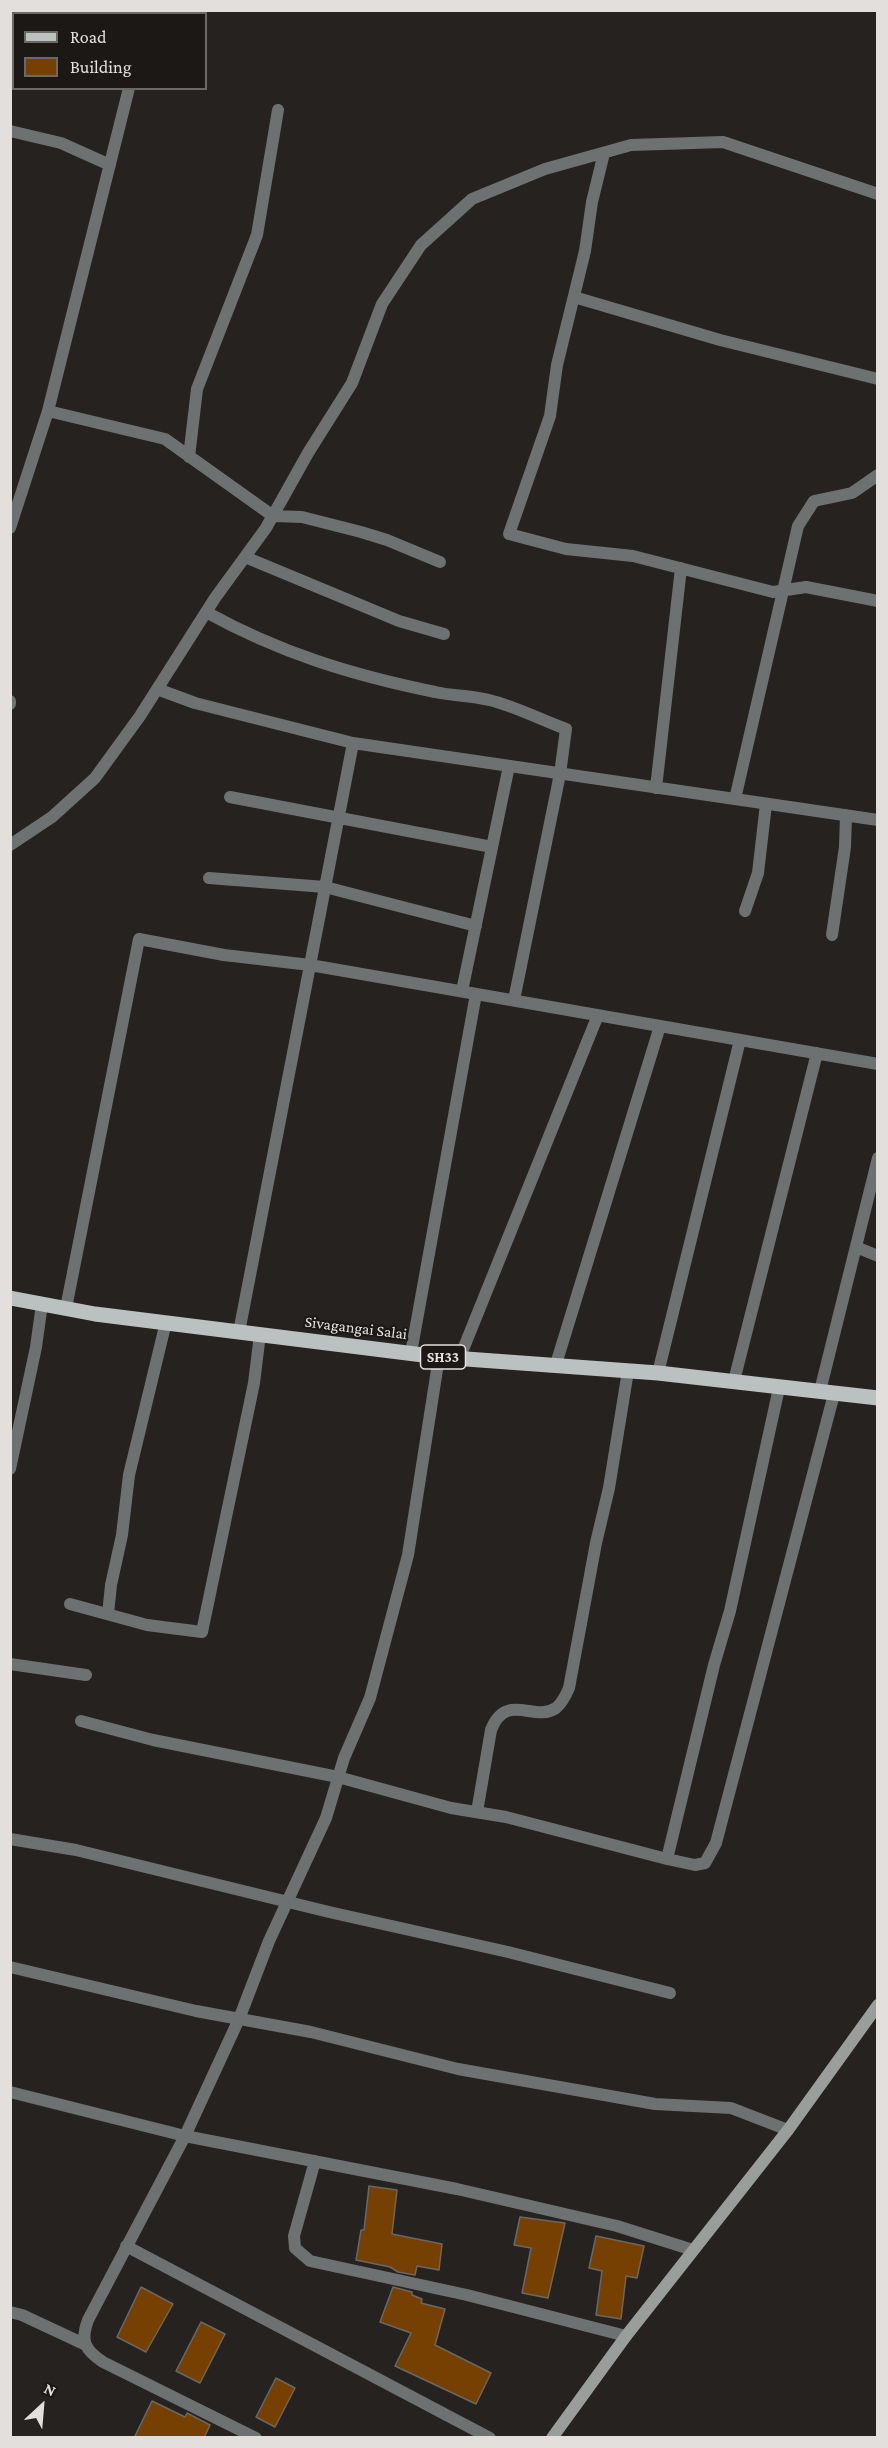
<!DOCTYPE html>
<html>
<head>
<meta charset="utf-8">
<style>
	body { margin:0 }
	#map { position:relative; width:888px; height:2448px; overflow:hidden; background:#26221f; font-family:"Crimson Pro",serif }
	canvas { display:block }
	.frame { position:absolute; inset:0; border:12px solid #e2dfdd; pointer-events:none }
	.legend { position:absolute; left:12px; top:12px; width:195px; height:78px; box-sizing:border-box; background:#1c1815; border:2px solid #6b6865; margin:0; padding:8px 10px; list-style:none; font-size:18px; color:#e2dfdd }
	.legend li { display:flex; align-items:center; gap:12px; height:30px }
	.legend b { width:30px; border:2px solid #6b6865 }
	.north { position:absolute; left:12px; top:2376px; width:60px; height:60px; -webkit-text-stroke:4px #1c1815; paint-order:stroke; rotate:26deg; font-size:16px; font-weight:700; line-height:24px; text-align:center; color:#e2dfdd }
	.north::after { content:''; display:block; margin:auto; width:21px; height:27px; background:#e2dfdd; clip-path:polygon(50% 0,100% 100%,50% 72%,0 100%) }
</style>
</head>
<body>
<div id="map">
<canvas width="888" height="2448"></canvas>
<div class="frame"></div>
<ul class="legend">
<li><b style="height:8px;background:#bbc1c0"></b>Road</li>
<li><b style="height:16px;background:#764003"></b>Building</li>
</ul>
<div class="north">N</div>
</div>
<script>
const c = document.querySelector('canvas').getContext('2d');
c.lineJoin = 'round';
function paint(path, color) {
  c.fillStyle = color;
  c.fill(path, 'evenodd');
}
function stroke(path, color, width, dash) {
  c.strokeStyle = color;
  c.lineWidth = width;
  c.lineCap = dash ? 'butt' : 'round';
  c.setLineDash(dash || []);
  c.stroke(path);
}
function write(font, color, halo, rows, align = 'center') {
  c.font = font + ' "Crimson Pro",serif';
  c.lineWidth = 4.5;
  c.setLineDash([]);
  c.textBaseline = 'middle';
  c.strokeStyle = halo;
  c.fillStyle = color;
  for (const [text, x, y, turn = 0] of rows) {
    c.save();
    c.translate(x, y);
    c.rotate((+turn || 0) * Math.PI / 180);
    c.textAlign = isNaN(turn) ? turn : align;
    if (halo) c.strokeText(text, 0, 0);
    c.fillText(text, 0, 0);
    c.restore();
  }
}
const building = new Path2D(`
	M369,2186L397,2190L392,2234L442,2244L439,2270L417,2266L415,2275L398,2272L390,2267L356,2260L361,2230H364Z
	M520,2217L565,2223L548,2298L522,2293L531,2248L514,2245Z
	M596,2236L644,2246L637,2278L626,2276L621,2319L596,2315L602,2271L589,2268Z
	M141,2287L173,2304L146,2352L117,2337Z
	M393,2287L412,2292V2295L422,2299L421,2303L445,2309L435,2345L491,2373L476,2404L395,2366L411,2333L380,2322Z
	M201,2322L225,2334L200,2383L176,2371Z
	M276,2378L295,2388L275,2427L256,2417Z
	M152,2401L185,2417L187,2413L210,2425L204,2438H134Z`);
const street = new Path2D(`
	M10,131L61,143L110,165
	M604,153L592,202L585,251L557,365L550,416L509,534L566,549L633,556L773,592L806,587L878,601
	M574,297L720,340L878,379
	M48,411L165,439L273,516L302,517L361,532L387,540L440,562
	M189,457L197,389L257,235L278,110
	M10,528L48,411L129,88
	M245,557L399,621L444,634
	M206,612C280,653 352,675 435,692C452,696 471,695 489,700C515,706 541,720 566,729L560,774L514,1000
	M157,689L195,703L353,743
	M10,701V704
	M656,788L681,568
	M230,797L492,847
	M735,799L798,526L814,501L852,493L878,475
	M10,845L52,817L95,778L140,716L215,598L266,528L308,453L352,383L382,304L421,245L472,199L545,169L631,145L723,142L878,194
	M209,878L325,887L476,926
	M745,911L758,873L766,804
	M832,935L845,847L846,815
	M462,991L509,766
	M856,1247L878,1256
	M66,1308L139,939L224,955L310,965L878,1064
	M239,1332L353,743L878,820
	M411,1353L476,994
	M439,1357L408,1555L370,1698L344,1758L326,1818L269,1941L239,2019L185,2136L457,2189L617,2226L693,2250
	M460,1357L598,1015
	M556,1364L660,1026
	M658,1373L740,1040
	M734,1381L817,1053
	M820,1391L878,1158
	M10,1469L36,1347L42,1304
	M70,1604L147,1625L202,1632L254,1383L260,1334
	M108,1614L111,1585L122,1535L129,1475L166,1322
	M10,1664L86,1675
	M81,1721L153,1740L338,1777L451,1808L506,1817L667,1859L695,1865L705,1863L716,1843L834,1394
	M477,1812L491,1730C506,1691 535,1723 556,1708C562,1703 566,1695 569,1688L596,1543L609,1488L628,1371
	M10,1839L76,1850L329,1912L508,1952L670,1993
	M667,1859L714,1665L730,1611L779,1388
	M10,1967L196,2011L311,2032L458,2069L655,2104L731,2108L788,2130
	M10,2092L185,2136L88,2320C80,2341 85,2350 103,2362L256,2438
	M315,2161L294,2236L295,2248L310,2261L467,2295L626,2336
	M126,2246L490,2438
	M10,2312L22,2315L84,2344`);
const secondary = new Path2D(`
	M552,2438L626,2336L788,2130L878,2005`);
const primary = new Path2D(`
	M10,1298L95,1314L439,1357L658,1373L878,1398`);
const shields = [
	[443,1357,45]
];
const shieldNames = [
	["SH33",443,1357]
];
const streetNames = [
	["Sivagangai Salai",356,1328,7]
];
paint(building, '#764003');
stroke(building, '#6b6763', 1.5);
stroke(street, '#6e7171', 12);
stroke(secondary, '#999e9d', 12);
stroke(primary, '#bbc1c0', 15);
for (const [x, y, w] of shields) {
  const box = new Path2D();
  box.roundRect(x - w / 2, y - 12, w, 24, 4.5);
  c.fillStyle = '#1c1815';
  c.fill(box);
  stroke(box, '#e2dfdd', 1.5);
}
write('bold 15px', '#e2dfdd', null, shieldNames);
write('16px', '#e2dfdd', '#1c1815', streetNames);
</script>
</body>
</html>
